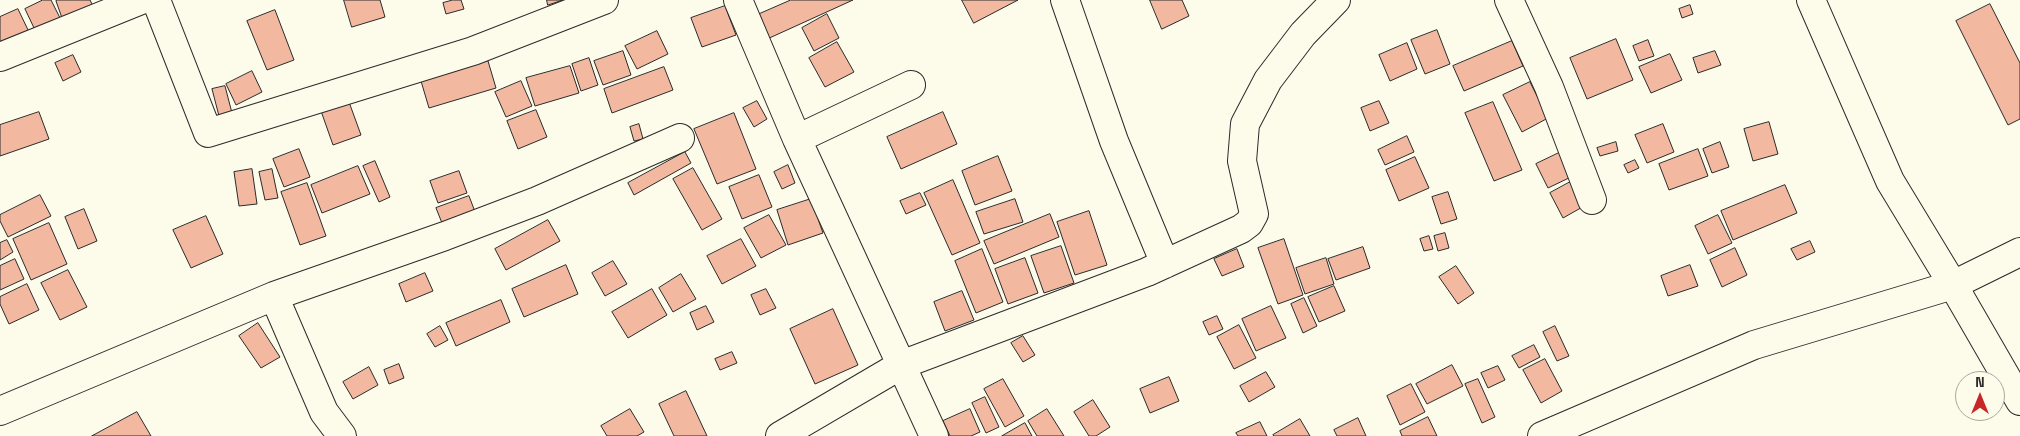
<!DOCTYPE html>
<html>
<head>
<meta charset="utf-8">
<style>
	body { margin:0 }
	#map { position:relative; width:2020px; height:436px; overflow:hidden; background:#fdfbea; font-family:"Space Grotesk",sans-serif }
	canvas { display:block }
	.north { position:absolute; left:1955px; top:371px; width:50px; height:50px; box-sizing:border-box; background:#fdfbea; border:1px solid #a9a89e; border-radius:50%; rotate:0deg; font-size:14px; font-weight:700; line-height:20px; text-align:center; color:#2b2b2b }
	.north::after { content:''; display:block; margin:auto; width:18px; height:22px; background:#c62828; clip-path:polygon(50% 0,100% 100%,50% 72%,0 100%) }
</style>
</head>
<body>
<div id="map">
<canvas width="2020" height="436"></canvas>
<div class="north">N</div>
</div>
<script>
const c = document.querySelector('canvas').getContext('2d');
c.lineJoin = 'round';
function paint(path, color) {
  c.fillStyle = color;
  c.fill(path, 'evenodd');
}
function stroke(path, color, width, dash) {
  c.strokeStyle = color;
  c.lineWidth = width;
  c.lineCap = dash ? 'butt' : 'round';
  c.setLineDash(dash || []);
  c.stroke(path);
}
const building = new Path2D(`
	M43,0H51L60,18L35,30L25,9Z
	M58,0H90L93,6L62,18L56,1Z
	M344,0H380L385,17L352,27Z
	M453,0H461L464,9L446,14L443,3Z
	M547,0H563L548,5Z
	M791,0H853L765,40L755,16Z
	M962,0H1018L974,23Z
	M1150,0H1182L1189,16L1162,29Z
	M1990,4L2020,63V119L2008,125L1956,21Z
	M1690,5L1693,14L1682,18L1679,9Z
	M725,6L736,35L702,47L691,18Z
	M18,9L29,32L0,45V17Z
	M275,10L294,60L267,70L247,21Z
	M827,14L839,38L814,51L802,28Z
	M1437,30L1450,64L1425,74L1411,40Z
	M657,31L668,54L637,69L625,46Z
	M1616,39L1633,80L1587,99L1570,58Z
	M1648,40L1654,56L1639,61L1633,46Z
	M1512,41L1523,66L1464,91L1453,66Z
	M837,42L854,72L825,87L809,58Z
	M1407,43L1417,69L1390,81L1379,55Z
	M623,51L631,75L603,85L594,61Z
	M1715,51L1721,65L1698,73L1693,58Z
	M1670,54L1682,80L1651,93L1639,67Z
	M73,55L81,72L63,81L55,63Z
	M589,58L598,85L581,91L572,64Z
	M488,61L496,88L429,108L421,81Z
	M570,66L579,93L535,106L526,78Z
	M664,67L673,90L612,113L604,89Z
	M252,71L262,92L236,105L226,84Z
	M521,81L532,106L506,117L495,92Z
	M1530,82L1548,118L1522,132L1503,95Z
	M225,86L232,113L219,116L212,89Z
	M757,101L767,119L754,127L743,108Z
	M1379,101L1389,123L1370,131L1361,108Z
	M349,102L361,135L333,145L321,111Z
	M1493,102L1522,170L1494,181L1465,113Z
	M536,110L547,137L518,149L507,121Z
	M39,112L49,139L0,156V125Z
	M943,112L957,144L901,169L887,137Z
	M734,113L756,169L717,184L694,129Z
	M1769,122L1778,154L1753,161L1744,129Z
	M639,124L643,139L634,141L630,127Z
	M1663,124L1674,152L1647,163L1635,135Z
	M1407,136L1414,152L1385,165L1378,150Z
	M1616,142L1618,151L1600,156L1597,148Z
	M1720,142L1729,167L1712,173L1703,149Z
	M299,149L310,177L284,187L273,159Z
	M1698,149L1708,176L1669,190L1659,164Z
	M685,152L691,163L634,195L628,183Z
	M1561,152L1573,176L1548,188L1536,164Z
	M998,156L1012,191L975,205L962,171Z
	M1415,157L1429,188L1399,201L1386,170Z
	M1635,160L1639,168L1628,173L1624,165Z
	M375,161L390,197L379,202L363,166Z
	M788,165L795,183L782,189L774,172Z
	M358,166L370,194L322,213L311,185Z
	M693,168L722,219L702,230L673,179Z
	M252,169L257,204L239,206L234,172Z
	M272,169L278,198L265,200L259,172Z
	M459,171L467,193L438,203L430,181Z
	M759,175L772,207L742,219L729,187Z
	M953,180L980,243L952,255L924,193Z
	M1574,180L1586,205L1563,218L1550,193Z
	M307,183L326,236L300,245L281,192Z
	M1785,185L1797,213L1733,240L1721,211Z
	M1448,192L1457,219L1441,224L1432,197Z
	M920,193L926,205L906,214L900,201Z
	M40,195L51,216L8,237L0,221V215Z
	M469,196L477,217L444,228L436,208Z
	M811,199L823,233L788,245L777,210Z
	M1015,199L1023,222L984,234L976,212Z
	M84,209L97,241L78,249L65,217Z
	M1089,211L1107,265L1075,275L1057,222Z
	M1050,214L1059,237L994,264L984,241Z
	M769,215L786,245L761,258L744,228Z
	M1718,215L1732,243L1708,254L1695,226Z
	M206,216L223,254L191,268L173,230Z
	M548,220L560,241L506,270L495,249Z
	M49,223L67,264L31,280L13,239Z
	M1445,233L1449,248L1438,251L1434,236Z
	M1429,236L1433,249L1424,251L1420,239Z
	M741,239L756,266L722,284L707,256Z
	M1284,239L1303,295L1278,304L1258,248Z
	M7,240L13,252L0,260V243Z
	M1810,241L1815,252L1797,260L1791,249Z
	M1061,246L1074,283L1044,293L1031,256Z
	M1363,247L1370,268L1336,280L1328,259Z
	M1735,248L1747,275L1722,287L1710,260Z
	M982,249L1003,302L976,313L955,261Z
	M1237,249L1244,267L1222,276L1214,259Z
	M1025,258L1038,293L1008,304L995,269Z
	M1326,258L1334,284L1305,294L1296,268Z
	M15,259L24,279L0,290V266Z
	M613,261L627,284L605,296L592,273Z
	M566,265L578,294L524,317L512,289Z
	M1690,265L1698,286L1668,296L1661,276Z
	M1456,266L1474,293L1458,304L1439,277Z
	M68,270L87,307L60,320L41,283Z
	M425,273L433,291L406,302L399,284Z
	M681,274L696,299L673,312L659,288Z
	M27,284L39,310L9,324L0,304V297Z
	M1334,286L1345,311L1319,322L1308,297Z
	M652,289L667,315L628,338L612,312Z
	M766,289L776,308L760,315L751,295Z
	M962,291L974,320L945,331L934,302Z
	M1304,298L1317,326L1303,333L1291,304Z
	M501,300L510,322L456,346L446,323Z
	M706,306L714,322L697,330L690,313Z
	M1271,306L1286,338L1256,351L1242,319Z
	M833,309L858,365L815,384L790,329Z
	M1217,316L1223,329L1209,335L1203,322Z
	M258,323L280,357L261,368L239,336Z
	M1239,325L1256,358L1234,369L1217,337Z
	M440,326L448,340L435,347L427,334Z
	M1555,326L1569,356L1557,361L1543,332Z
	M1023,336L1035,355L1023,362L1011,343Z
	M1534,345L1540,357L1519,368L1512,356Z
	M732,352L737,363L720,370L715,359Z
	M1545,359L1562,391L1541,403L1523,370Z
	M399,364L404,378L389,384L384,370Z
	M1452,365L1463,386L1427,404L1416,384Z
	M1498,366L1505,380L1488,388L1481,373Z
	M369,367L378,385L353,399L343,382Z
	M1266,372L1275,387L1249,402L1240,386Z
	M1169,377L1179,401L1150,413L1140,389Z
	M1003,379L1024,416L1005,427L984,389Z
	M1478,379L1495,417L1482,423L1465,384Z
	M1411,384L1425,412L1400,425L1387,396Z
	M686,391L707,436H674L659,404Z
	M985,397L999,427L986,433L972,403Z
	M1093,400L1110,427L1096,436H1089L1074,412Z
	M630,409L644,432L637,436H607L601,426Z
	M970,409L980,432L971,436H950L943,421Z
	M1047,409L1064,436H1037L1028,421Z
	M137,412L151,436H92Z
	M1428,417L1437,436H1402L1400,431Z
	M1358,418L1366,436H1337L1334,430Z
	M1300,419L1310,436H1274L1273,435Z
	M1260,422L1267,436H1238L1236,433Z
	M1025,423L1032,436H1002Z`);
const minor = new Path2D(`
	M156,0L208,133L473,51L604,0
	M738,0L797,139L934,436
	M1065,0L1114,141L1165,264
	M1509,0L1549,87L1592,200
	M1811,0L1890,181L1953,285L2020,401
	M0,57L141,0
	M797,139L911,85
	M274,296L324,412L342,436
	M0,411L274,296L445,236L537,201L680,138
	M780,436L901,365L1147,272L1241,229L1249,223L1254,214L1242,161L1245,124L1268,80L1303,34L1336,0
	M1542,436L1754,345L1953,285L2020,252`);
paint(building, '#f2b8a0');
stroke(building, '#2b2b2b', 1);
stroke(minor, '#2b2b2b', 30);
stroke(minor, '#fdfbea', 28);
</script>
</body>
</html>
